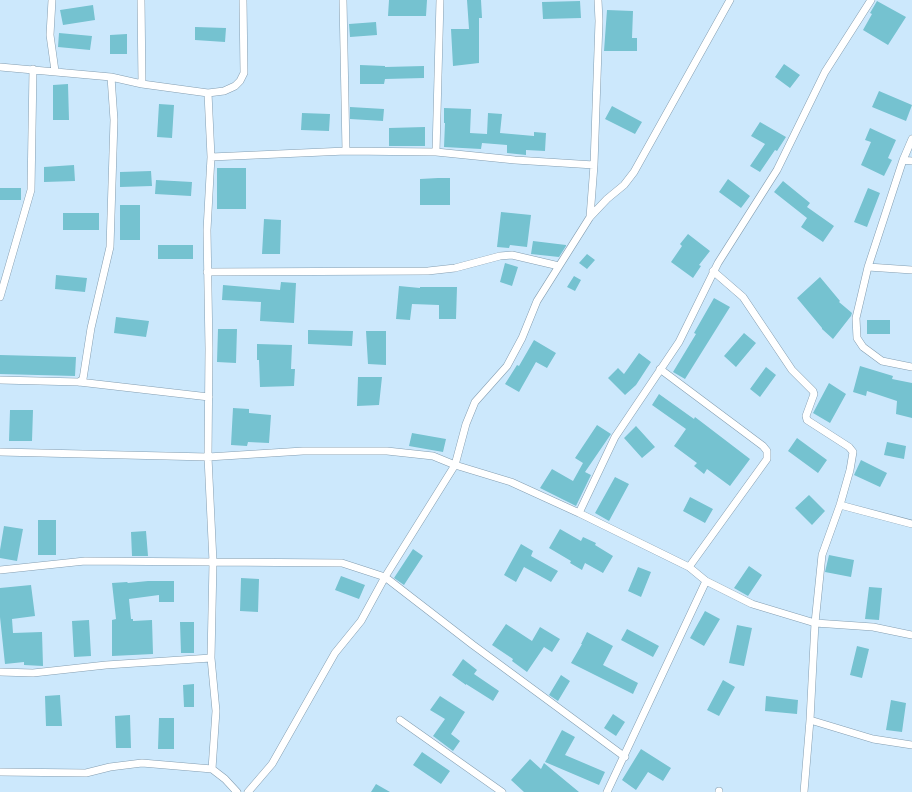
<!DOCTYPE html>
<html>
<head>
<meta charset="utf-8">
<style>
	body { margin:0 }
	canvas { display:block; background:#cce8fc }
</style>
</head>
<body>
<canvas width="912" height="792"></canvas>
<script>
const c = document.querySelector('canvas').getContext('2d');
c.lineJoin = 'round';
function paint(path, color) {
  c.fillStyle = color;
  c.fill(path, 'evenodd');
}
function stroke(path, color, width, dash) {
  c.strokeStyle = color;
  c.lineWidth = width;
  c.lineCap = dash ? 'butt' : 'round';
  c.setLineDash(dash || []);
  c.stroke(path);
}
const building = new Path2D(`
	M389,0H427L426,16H388Z
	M467,0H481L482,18H479V63L453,66L451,29H469Z
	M580,1L581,18L543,19L542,2Z
	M877,1L906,17L888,45L863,30L872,14L870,13Z
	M93,5L95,20L63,25L60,10Z
	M607,10L633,11L632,38H637V51H604Z
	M376,22L377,35L350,37L349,24Z
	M195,27L226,28L225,42L195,40Z
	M59,33L92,36L90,50L58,47Z
	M127,34V54H110V35Z
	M784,64L800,75L790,88L775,77Z
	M360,65L385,66V67L424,66V78L385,79L384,84H360Z
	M68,84L69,120H53V85Z
	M879,91L912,105L906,121L872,107Z
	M159,104L174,105L172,138L157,137Z
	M612,106L642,122L635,134L605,119Z
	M350,107L384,109L383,121L350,119Z
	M444,108L471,109L470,133L487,134L488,113L502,114L500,133L534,136V132L546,133L545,151L526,150V155L507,153V145L482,143L481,149L444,147L445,123H444Z
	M302,113L330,114L329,131L301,130Z
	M760,122L786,137L777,151L775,150L760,172L750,166L765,144L751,136Z
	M425,127V146H389V128Z
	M870,128L896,140L888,158L892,160L884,176L861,165L871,142L865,140Z
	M74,165L75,181L44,182V167Z
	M217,168H246V209H217Z
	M151,171L152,186L120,187V172Z
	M438,178H450V205H420V179Z
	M728,179L750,196L741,208L719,192Z
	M156,180L192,182L191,196L155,194Z
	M783,181L810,203L807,207L834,226L823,242L801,227L807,218L774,192Z
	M0,188H21V200H0Z
	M868,188L880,193L867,227L854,222Z
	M120,205H140V240H120Z
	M501,212L531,215L527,247L510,245L509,248L497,247Z
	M63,213H99V230H63Z
	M264,219L281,220L280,254H262Z
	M688,234L710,251L699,265L701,266L693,278L671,262L682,246L680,244Z
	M533,241L566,245V246L559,257L531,254Z
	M158,245H193V259H158Z
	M587,254L595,260L587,269L579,263Z
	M505,263L518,267L512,286L500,282Z
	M56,275L87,278L85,292L55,289Z
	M574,276L581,280L575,291L567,287Z
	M820,277L840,301L839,302L852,313L851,316L833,339L822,329V328L797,298Z
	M281,282L296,283L294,323L260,321L261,302L222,300L223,285L280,290Z
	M399,286L420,288V287H457L456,319H439V305L412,304L410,320L396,319Z
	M714,298L730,307L685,379L673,372L696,334L694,333Z
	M116,317L149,321L146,337L114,333Z
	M867,320H890V334H867Z
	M218,329H237L236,363L217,362Z
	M308,330L353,331L352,346L308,344Z
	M366,331H386V365L368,364Z
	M744,333L756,343L736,367L724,356Z
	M534,340L556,353L547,368L536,362L519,392L505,384L517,365L519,366Z
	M257,344L292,345L291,369H295L294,386L260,387L259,360H257Z
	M639,353L651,362L636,385L625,395L608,378L618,368L624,374Z
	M0,355L76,357L75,376L0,374Z
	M860,366L893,376L892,379L912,383V418L896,414L897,401L867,391L866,396L853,392Z
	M766,367L776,375L760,397L750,389Z
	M358,377H382L379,405L357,406Z
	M829,383L846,394L830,423L813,413Z
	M659,394L694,419L695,417L750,459L730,486L707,469L704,474L694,466L697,463L674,446L686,429L652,405Z
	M233,408L249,409V413L271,415L269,443L248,442L247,446L231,445Z
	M10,410H33L32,441H9Z
	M597,425L611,434L585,472L591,475L576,506L540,488L552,469L573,481L583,463L575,458Z
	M636,426L655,447L642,458L624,438Z
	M412,433L446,439L443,452L409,446Z
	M797,438L827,460L818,473L788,451Z
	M887,442L906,446L904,459L884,455Z
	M861,460L887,473L880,487L854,475Z
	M615,477L629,484L609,521L595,513Z
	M809,495L825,511L812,525L795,508Z
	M690,497L713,509L705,523L683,511Z
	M38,520H56V555H38Z
	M4,526L23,529L17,561L0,558V550Z
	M560,529L581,541L583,537L596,543L595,545L613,556L603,573L585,563L582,570L570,563L571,561L549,548Z
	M146,531L148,556H132L131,532Z
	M521,544L533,551L531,556L558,571L551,582L524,567L516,582L504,575Z
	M413,549L423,556L404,585L394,578Z
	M829,555L854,560L851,577L825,572Z
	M749,566L762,575L748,596L734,588Z
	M638,567L651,572L641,597L628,591Z
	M341,576L365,585L359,599L335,590Z
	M241,578L259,579L258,612L240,611Z
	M148,581H174V602H159V595L129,599L131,619H133V621L152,620L153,654L112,656V620L116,619L112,583L127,582L128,583Z
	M31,585L35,616L12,619L13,633L42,632L43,666L24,665V662L5,664L0,617V588Z
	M869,587L882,588L879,620L865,619Z
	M705,611L720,619L704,646L690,638Z
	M89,620L91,656L74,657L72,621Z
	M180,622H194V653H181Z
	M506,624L532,641L540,627L560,639L552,652L544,647L527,672L512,661L513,659L492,645Z
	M737,625L752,628L744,666L729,663Z
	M627,629L659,646L653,657L621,640Z
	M587,632L613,646L603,665L638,683L633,694L571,663L582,644H581Z
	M857,646L869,649L862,678L850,675Z
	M463,659L477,670L474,674L499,691L493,701L466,684V685L452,675Z
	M561,675L570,681L558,701L549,695Z
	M723,680L735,687L719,716L707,710Z
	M194,684V707H184L183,685Z
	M60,695L62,726H46L45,696Z
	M440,696L465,712L451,734L460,741L453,751L433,736L445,719L430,710Z
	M766,696L798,700L797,714L765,711Z
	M891,700L906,703L902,732L886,730Z
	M613,714L625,722L616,736L604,728Z
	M130,715L131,748H116L115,716Z
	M159,718H174V749H158Z
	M562,730L575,737L565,755L605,772L599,785L545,762Z
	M641,749L671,768L663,781L648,772L636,790L622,780Z
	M422,752L450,771L441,784L413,765Z
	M530,759L541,769L544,763L579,792H524L511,780Z
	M376,784L390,792H371Z`);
const street = new Path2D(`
	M52,0L50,35L55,71
	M141,0L142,84
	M343,0L346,151
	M0,67L111,77L142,84L208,93L224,91L235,86L240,81L244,73L243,0
	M208,93L211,157L207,230L209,349L208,457L213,562L211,658L216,711L212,769L225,779L237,792
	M912,139L903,160L868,267L856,318L857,338L863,347L882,361L912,367
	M436,152L440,0
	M211,157L346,151L436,152L515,160L594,165
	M903,160L912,161
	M590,217L594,165L599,21L598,0
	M868,267L912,270
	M713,271L743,297L792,370L813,391L814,394L806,416L807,420L849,447L853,452L850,470L840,505L822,555L815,623L810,720L804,792
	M207,272L428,271L455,268L500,256L512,255L559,266
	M0,297L31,190L33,69
	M660,369L763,446L767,451V459L689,567
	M0,380L79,382L209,397
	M79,382L83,379L91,328L110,247L114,120L111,77
	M0,452L208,457L303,451H387L433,456L455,465L511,482L579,513L689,567L706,581L752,604L815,623L873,627L912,635
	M840,505L912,524
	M579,513L615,437L679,342L718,263L777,170L825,72L871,0
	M0,570L85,561L342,563L385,577L473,645L625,757
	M0,672L33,673L106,665L211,658
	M400,720L502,792
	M810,720L873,739L912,745
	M0,772L86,773L110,767L142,763L212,769
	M248,792L272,764L335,653L361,621L385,577L455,465L466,424L475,402L507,366L522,338L537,301L590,217L607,199L624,185L634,172L730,0
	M607,792L706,581
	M719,792V791`);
paint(building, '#75c2d0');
stroke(street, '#849eb1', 8);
stroke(street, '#fff', 7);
</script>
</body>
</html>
